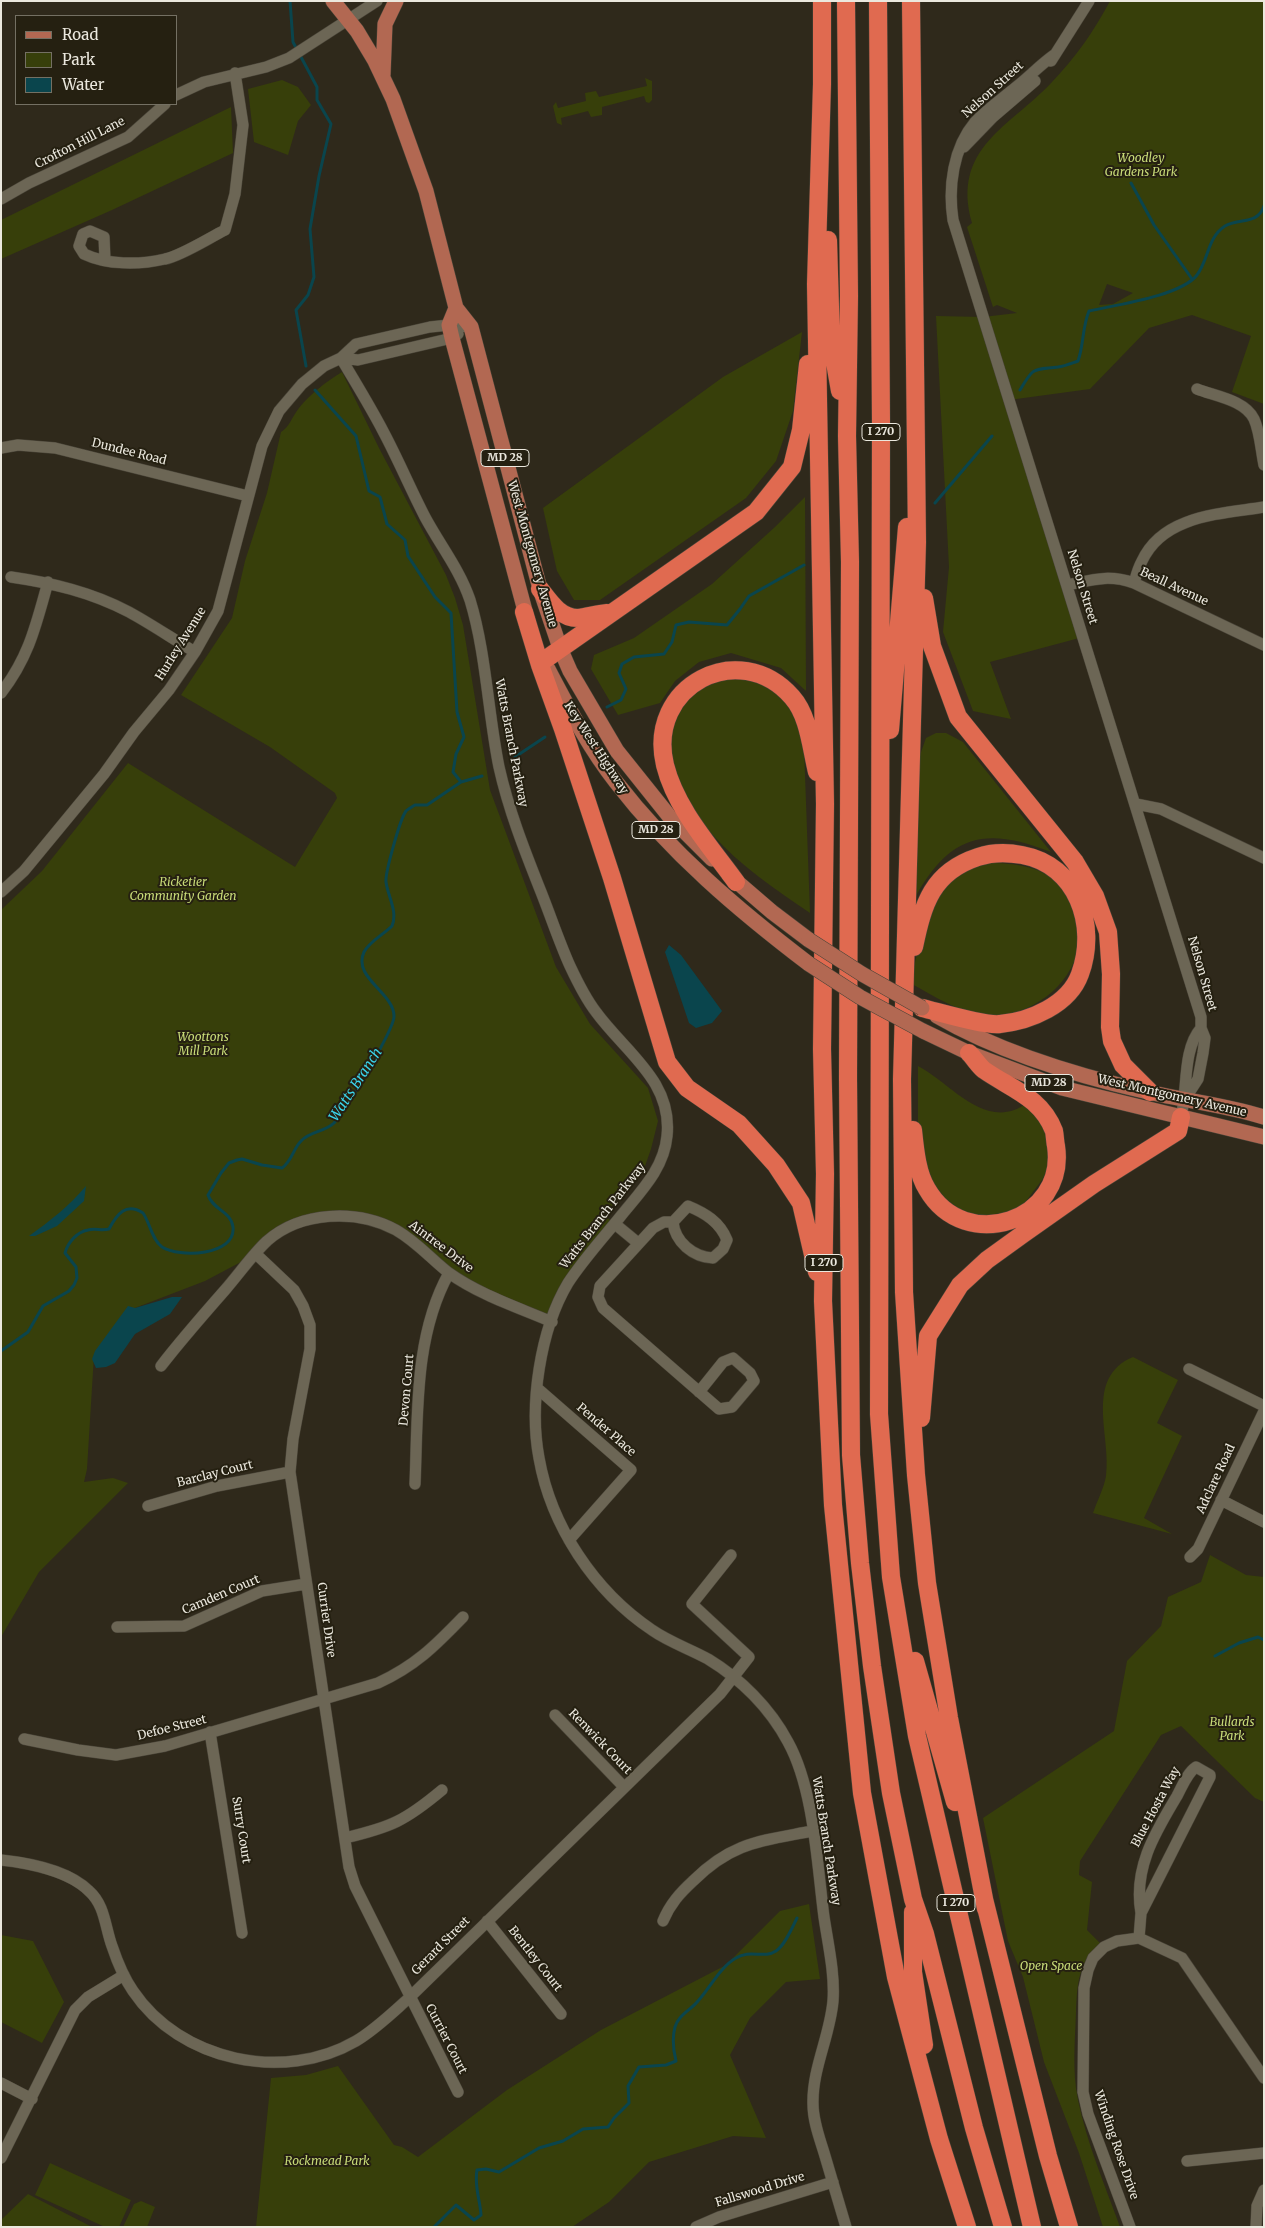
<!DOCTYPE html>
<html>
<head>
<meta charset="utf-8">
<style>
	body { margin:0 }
	#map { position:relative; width:1265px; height:2228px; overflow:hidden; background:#2f291b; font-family:Merriweather,serif }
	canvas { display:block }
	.frame { position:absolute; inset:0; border:2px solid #ebe8de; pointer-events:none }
	.legend { position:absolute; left:15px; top:15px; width:162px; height:90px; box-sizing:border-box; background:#252011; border:1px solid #747063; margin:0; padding:6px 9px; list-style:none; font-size:15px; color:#ebe8de }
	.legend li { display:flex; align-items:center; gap:10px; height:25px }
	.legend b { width:25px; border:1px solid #747063 }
</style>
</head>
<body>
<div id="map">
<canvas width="1265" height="2228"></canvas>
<div class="frame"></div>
<ul class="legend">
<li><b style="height:6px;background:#b26852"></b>Road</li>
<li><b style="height:14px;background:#373f0a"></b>Park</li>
<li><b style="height:14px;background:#0a454d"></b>Water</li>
</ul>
</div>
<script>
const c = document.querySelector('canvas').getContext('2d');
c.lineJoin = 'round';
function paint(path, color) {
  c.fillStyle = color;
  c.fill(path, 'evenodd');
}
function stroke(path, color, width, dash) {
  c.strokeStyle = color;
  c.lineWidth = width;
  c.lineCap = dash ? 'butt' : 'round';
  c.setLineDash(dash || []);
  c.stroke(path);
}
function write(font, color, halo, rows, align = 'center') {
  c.font = font + ' Merriweather,serif';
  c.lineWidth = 4;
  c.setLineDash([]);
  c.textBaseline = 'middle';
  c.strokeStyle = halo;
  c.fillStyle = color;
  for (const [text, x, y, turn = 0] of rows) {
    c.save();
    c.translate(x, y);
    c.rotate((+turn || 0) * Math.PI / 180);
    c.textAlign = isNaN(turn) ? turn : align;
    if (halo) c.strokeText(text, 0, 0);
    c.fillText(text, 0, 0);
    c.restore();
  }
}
const green = new Path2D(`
	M1110,1H1264V404L1232,392L1251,336L1192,315L1149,328L1090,389L1009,400L1083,637L990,662L1011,719L973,711L943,632L949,567L936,316L983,317L1017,313L997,305L993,307L967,227L972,223C951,148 1010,127 1052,82C1076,57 1094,31 1110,1ZM1107,284L1133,293L1113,304L1099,305Z
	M645,78L652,81V100L649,103L646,102L644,96L602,107V115L591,117L588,111L561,118L562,125L557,123L553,106L556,102L558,108L586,101L585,93L596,91L599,97L647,86Z
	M282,80L298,87L311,105L298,121L288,155L254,142L248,89Z
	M231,107L233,153L112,210L1,259V220Z
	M802,332L793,411L776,461L746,498L600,600H574L557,571L543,508L723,377Z
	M342,372L379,448L446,575L455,598L463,625L490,790L556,967L590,1024L648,1088L658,1121L651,1149L644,1169L604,1215L615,1224L571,1280L552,1322L484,1293L424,1250L358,1218L293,1224L256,1254L205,1281L127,1311L94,1355L87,1469L84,1482L113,1478L128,1483L39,1572L1,1637V910L42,871L128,763L295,867L337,798L335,793L270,747L181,695L232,618L245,561L267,493L281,432C289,428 293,415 299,408C311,393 326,382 342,372Z
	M805,497L806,691L781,668L731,653L699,662L675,681L660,703L618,715L591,669L594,655L634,638L712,584L775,527Z
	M734,677L756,680L780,694L794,712L804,747L810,913C776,890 739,865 712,834C679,795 649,733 695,691C701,685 724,680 734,677Z
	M936,733H946L963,742L1051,852C987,827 951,833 916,896L920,755L926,738Z
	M988,863C1009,863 1035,865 1053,879C1067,890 1075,906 1077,924C1078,931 1080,940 1079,947C1070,987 1031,1016 990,1016C963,1015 934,996 910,983C919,951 924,906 949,882C959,872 975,868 988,863Z
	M918,1066C951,1083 986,1133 1027,1103L1046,1127L1049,1167L1042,1180L1023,1205L1010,1212L980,1216L963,1212L946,1199L934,1184L918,1143Z
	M1133,1357L1178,1380L1157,1423L1182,1436L1144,1518L1172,1534L1093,1513C1097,1501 1104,1488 1106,1476C1112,1437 1083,1378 1133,1357Z
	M1210,1555L1246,1575L1264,1577V1802L1255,1798L1181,1726L1161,1735L1080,1861L1079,1875L1092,1882L1087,1930L1101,1944C1078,1959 1077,1987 1076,2012C1075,2041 1072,2071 1078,2100C1087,2144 1105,2185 1120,2227H1103L1079,2153L1044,2062L1023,1977L1008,1941L983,1818L1114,1731L1127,1661L1161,1626L1168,1597L1201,1582Z
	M809,1904L820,1979L786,1982L750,2018L730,2055L766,2138L733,2136L649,2162L609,2202L572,2227H256L271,2078L306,2075L338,2066L394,2145L402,2147L418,2157L507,2090L601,2030L726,1965L780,1911Z
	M1,1935L33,1941L64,2002L42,2043L1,2022Z
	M50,2163L131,2200L119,2227H105L35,2195Z
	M28,2194L92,2227H1V2220Z
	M141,2201L155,2207L147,2227H123L134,2204Z`);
const water = new Path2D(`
	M669,945L681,955L722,1011L712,1023L696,1028L689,1023L665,952Z
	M86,1186L84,1201L57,1226L35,1236H29C50,1221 69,1206 86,1186Z
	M172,1297H182L170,1314L135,1334L115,1363L106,1367L96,1368L92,1359L95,1351L128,1306L135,1308Z`);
const stream = new Path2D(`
	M290,1L293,42L317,87V100L331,124L319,176L310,229L314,277L308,295L296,310L306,366
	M1131,183L1154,225L1192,279
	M315,390L356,436L369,491L380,497L387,524L405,540L408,556L435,597L451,613L457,712L464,737L456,754L453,772L461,782
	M1020,390C1034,366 1033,370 1058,367C1065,366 1072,363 1078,361C1084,344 1082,328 1089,311C1115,305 1181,296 1197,275C1209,259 1207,238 1225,226C1238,218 1258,225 1264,206
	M935,503L992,436
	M607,707L621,700L626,689L619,673L622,664L634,657L664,654L672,642L676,625L689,622L727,625L740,609L749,596L804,565
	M515,757L545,737
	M1,1351L28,1332L43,1306L69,1291L74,1285L77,1278L76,1267L65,1253C68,1242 77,1232 88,1230C95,1228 102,1231 109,1229C117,1214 126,1202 143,1213C150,1223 152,1240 162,1247C179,1258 236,1256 233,1227C231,1211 213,1210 208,1195L221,1173L229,1163L237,1160L242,1159L262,1165L282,1168C292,1161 293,1149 301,1141C310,1131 325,1132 334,1123C345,1111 393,1031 394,1017C395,993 352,978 364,952C369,942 384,934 392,926C398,911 388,897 386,882C385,873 400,819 406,811C408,809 412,807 415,805H427L461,782L482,776
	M1215,1656L1239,1643L1258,1637L1264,1640
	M434,2227L456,2205L474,2220L481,2215C480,2199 474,2186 477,2170L486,2169L499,2172L539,2148L563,2141L583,2129L608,2127L614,2118L629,2103L628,2086L639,2067L666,2065L676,2061C673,2049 672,2038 675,2027C678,2015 691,2010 698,2001C710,1988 720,1967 736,1958C750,1949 764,1959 776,1951C785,1945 792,1928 797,1918`);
const minor = new Path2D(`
	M1054,55C1040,65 1029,77 1016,87C1003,98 987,109 975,122C953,148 948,187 953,220L1201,1017V1028L1205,1038L1203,1053L1198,1079L1185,1099
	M1051,61L1089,1
	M176,95L204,82L266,67L289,58L377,1
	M964,147L993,117L1035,81
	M1,199L29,183L128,137L165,104
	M105,260L104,237L90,231L83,234L79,246L84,254C107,265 139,265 165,259C181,256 209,238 225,230L235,194L243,125L235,73
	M341,358C355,382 370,406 383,431C398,459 410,488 425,517C440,545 460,570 470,600C486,652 488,713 499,767C509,812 526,854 543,897C552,920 560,944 570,966C577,981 586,999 596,1012C625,1052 673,1081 667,1136C664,1169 640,1192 620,1217C603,1238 583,1260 568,1283C540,1330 529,1405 539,1458C551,1526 594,1591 652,1630C669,1642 690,1649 708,1659C741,1679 770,1708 788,1742C814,1789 817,1864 824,1917C828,1944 835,1974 833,2001C830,2036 812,2069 813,2104C813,2122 820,2139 825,2156C832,2179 839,2203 846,2227
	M341,358L358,360L452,338L458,334
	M1197,389C1215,396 1245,400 1254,419C1260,432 1261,451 1264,465
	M1,448L18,445L55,448L248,496
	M11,577C52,583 91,592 129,612C151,624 173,639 195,652
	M1134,583C1136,576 1138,568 1142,561C1163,515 1221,514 1264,507
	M1067,585C1092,580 1108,574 1134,583L1264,645
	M1,693C29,657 36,625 48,582
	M1136,804L1161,809L1264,858
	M1,892L24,871L104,774L134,732L169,690L195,652L218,611L262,446L279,411L302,384L324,366L341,358L356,344L430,327L449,325L471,327
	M1181,1117C1188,1090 1182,1050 1201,1028
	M673,1222C675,1242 693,1257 713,1258L723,1249L727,1240C720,1222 705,1213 688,1206L673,1222H664L653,1228L600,1286L598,1297L603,1308L719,1409L732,1407L754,1381L750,1373L733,1358L723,1362L699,1392
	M615,1224L638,1243
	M256,1254L294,1290L303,1306L310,1325V1349L293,1439L290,1472L349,1867L355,1886L458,2092
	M161,1366C181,1340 203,1315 225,1290C239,1274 252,1255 267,1241C301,1211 357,1209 396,1230C417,1242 431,1259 449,1273C480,1295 517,1307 552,1322
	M1189,1369L1264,1406
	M537,1388L631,1470L569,1540
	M415,1484C418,1413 414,1336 449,1273
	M1221,1500L1264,1522
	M148,1506L217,1486L290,1472
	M1190,1557L1198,1549L1264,1411
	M117,1627L184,1626L262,1591L306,1584
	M555,1715L624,1787
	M210,1732L242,1933
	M24,1739L78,1750L116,1755L165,1746L378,1683C415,1666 435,1646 463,1617
	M345,1838C391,1827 405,1821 442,1790
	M1,1860C29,1863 69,1871 89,1891C105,1905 105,1927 112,1946C117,1961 124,1978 133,1991C180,2061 284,2083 356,2041C376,2029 392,2013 409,1998L720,1694L749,1657L692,1604L731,1555
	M487,1921L561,2014
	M663,1921C670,1904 680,1893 693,1881C732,1842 761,1841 812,1831
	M1139,1938L1141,1913L1210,1777V1775L1196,1767C1187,1773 1182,1787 1177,1796C1155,1833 1133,1868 1141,1913
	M1,2083L32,2099
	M1,2158L75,2010L88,1997L124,1975
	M1187,2161L1264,2153
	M696,2227L719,2217L833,2182
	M1130,2227L1088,2114L1083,2092L1084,1988L1088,1970L1093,1958L1104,1947L1117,1941L1139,1938L1182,1958L1264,2078
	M1256,2227L1257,2206L1264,2190`);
const major = new Path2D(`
	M333,1L357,31L375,61L393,99L426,191L456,308L471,327L540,589L560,648L570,671L617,751L669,816L712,859
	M383,75L385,24L396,1
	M456,308L449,325L452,338L528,622
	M548,669C568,707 589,748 616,782C671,853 738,910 809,964
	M729,875L772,912L809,940
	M937,1016C999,1052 1078,1076 1148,1092C1187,1101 1226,1105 1264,1117
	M923,1031L969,1053L1062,1088L1264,1137`);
const highway = new Path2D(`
	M822,1V84L816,284L825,804L822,1049L825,1174L823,1301L833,1505L862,1793L896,1977L939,2139L967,2227
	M846,1L849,296L847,436L850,562L848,1077L851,1455L860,1563L872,1666L891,1793L913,1899L925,1934L974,2128L1003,2227
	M878,1L881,424L879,1414L891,1577L917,1736L1032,2227
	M911,1L917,542L902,1079L904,1292L916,1475L927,1583L949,1718L986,1909
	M828,240L831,340L840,391
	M540,589C550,602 560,618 578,618C587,617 597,614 607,613
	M924,598L932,646L958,717L1075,862L1095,896L1108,932L1111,974L1110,1027L1112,1041L1123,1065L1150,1092
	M524,612L540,665L563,729L612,878L667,1062L687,1088L739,1124L776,1165L801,1203L817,1272
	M543,661L756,512L792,467L801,430L808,364
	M890,730L907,527
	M736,882C710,846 676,809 665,765C646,686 739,637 792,697C809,716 811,748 817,772
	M914,947C923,904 932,872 978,857C993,852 1006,852 1022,855C1077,865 1098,925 1080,974C1069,1005 1030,1021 1000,1024C985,1026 939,1012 922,1008
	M913,1130C915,1149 917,1173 927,1189C965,1255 1067,1221 1056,1146C1055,1142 1055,1136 1054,1131C1041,1097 1011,1089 984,1070C979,1066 974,1058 969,1053
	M921,1418L928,1336L960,1285L987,1260L1023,1234L1094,1184L1178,1131L1181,1117
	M915,1661L955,1802
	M984,1899L1048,2156L1069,2227
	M913,1912V1972L924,2045`);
const majorBridge = new Path2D(`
	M809,940L862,974L922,1008
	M809,964L860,997L923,1031`);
const shields = [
	[881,432,38],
	[505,458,48],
	[656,830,48],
	[1049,1083,48],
	[824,1263,38],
	[956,1903,38]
];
const shieldNames = [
	["I 270",881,432],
	["MD 28",505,458],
	["MD 28",656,830],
	["MD 28",1049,1083],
	["I 270",824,1263],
	["I 270",956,1903]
];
const streetNames = [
	["Nelson Street",993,90,-42],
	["Crofton Hill Lane",80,143,-27],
	["Dundee Road",129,452,14],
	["West Montgomery Avenue",532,554,74],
	["Nelson Street",1082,587,73],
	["Beall Avenue",1174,587,25],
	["Hurley Avenue",181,644,-58],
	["Watts Branch Parkway",511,743,79],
	["Key West Highway",596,748,57],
	["Nelson Street",1202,974,74],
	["West Montgomery Avenue",1172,1096,13],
	["Watts Branch Parkway",603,1216,-52],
	["Aintree Drive",441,1247,37],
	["Devon Court",407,1390,-85],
	["Pender Place",606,1430,41],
	["Barclay Court",215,1474,-14],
	["Adclare Road",1216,1479,-65],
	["Camden Court",221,1595,-23],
	["Currier Drive",326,1620,82],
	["Defoe Street",172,1728,-14],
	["Renwick Court",600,1742,46],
	["Blue Hosta Way",1156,1807,-62],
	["Surry Court",241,1830,81],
	["Watts Branch Parkway",826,1841,81],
	["Gerard Street",441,1946,-45],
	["Bentley Court",535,1959,52],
	["Currier Court",446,2039,63],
	["Winding Rose Drive",1116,2145,71],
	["Fallswood Drive",760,2190,-17]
];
const parkNames = [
	["Woodley",1141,159],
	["Gardens Park",1141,173],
	["Ricketier",183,883],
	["Community Garden",183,897],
	["Woottons",203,1038],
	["Mill Park",203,1052],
	["Bullards",1232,1723],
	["Park",1232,1737],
	["Open Space",1051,1967],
	["Rockmead Park",327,2162]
];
const waterNames = [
	["Watts Branch",356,1085,-57]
];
paint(green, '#373f0a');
paint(water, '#0a454d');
stroke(stream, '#0a454d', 3);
stroke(minor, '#4a4539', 12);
stroke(major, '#4a4539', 16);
stroke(highway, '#4a4539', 19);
stroke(minor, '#6c6655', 11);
stroke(major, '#b26852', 15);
stroke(highway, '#e06a50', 18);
stroke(majorBridge, '#4a4539', 16, []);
stroke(majorBridge, '#b26852', 15);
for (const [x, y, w] of shields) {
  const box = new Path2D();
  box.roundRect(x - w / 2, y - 8.5, w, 17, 4);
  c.fillStyle = '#252011';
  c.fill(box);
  stroke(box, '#ebe8de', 1);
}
write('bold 11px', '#ebe8de', null, shieldNames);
write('12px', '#ebe8de', '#252011', streetNames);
write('italic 12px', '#c8db78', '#252011', parkNames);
write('italic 14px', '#3bd4eb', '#252011', waterNames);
</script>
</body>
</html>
